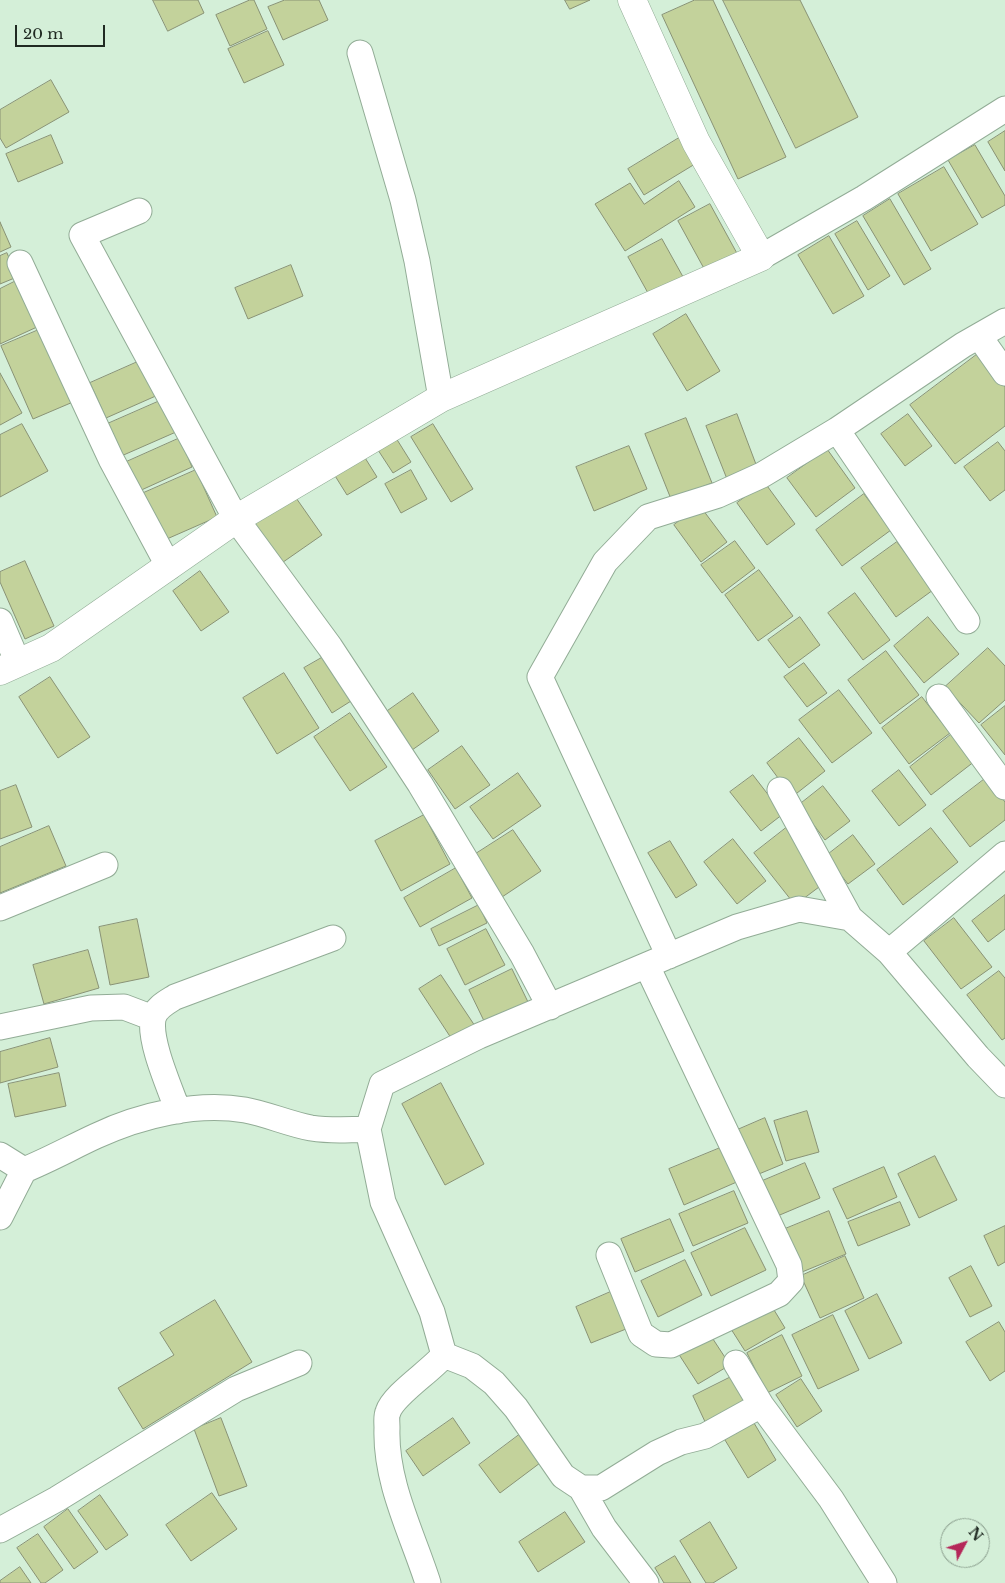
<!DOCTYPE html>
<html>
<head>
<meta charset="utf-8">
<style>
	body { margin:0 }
	#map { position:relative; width:1005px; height:1583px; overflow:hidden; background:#d4efd8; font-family:"Libre Baskerville",serif }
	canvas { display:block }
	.north { position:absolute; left:940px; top:1518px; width:50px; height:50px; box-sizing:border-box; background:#d4efd8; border:1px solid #8ca08f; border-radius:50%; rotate:50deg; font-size:14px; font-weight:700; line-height:20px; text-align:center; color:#202a22 }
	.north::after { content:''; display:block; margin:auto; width:18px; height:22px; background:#b52759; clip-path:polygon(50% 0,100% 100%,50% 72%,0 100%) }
	.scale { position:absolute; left:15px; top:25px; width:90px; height:22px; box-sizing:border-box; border:2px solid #202a22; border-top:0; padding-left:6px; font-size:15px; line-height:18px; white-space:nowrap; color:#202a22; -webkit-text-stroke:4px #d4efd8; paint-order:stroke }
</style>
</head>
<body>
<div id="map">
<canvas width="1005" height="1583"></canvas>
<div class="north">N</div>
<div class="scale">20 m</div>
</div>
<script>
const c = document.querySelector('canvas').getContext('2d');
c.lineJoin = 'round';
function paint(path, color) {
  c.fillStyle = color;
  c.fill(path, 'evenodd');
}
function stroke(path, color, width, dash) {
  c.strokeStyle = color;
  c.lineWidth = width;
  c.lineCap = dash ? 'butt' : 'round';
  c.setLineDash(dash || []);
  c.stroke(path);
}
const building = new Path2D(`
	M153,0H198L204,13L168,31Z
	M250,0H254L267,29L230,46L216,15Z
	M285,0H319L328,20L283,40L268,7Z
	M565,0H590L570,9Z
	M695,0H713L786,157L738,179L662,15Z
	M723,0H800L858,117L796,148Z
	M268,31L284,65L244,83L228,49Z
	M51,80L69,112L6,148L0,138V110Z
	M1005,131V171L988,142Z
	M51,135L63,163L18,182L6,154Z
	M679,138L695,164L644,195L628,169Z
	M975,145L1005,196V205L982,218L948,160Z
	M944,167L978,224L931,251L898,194Z
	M679,181L695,207L625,251L595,204L630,183L644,204Z
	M890,199L931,269L904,285L863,216Z
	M710,204L739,257L707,274L678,221Z
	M857,221L890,276L868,290L835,234Z
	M0,222L11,247L0,252Z
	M829,236L864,296L833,314L798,255Z
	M662,239L687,284L653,302L628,257Z
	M7,253L17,277L0,284V256Z
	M291,265L303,296L248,319L235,288Z
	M16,281L37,327L0,344V289Z
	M686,314L720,371L687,391L653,334Z
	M41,329L73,402L33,419L1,346Z
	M979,353L1005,387V426L955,464L910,405Z
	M142,360L158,395L106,418L90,383Z
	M0,373L22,413L0,425Z
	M162,400L176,432L119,457L105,425Z
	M737,414L757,467L727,479L706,426Z
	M908,414L932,446L905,466L881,434Z
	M686,418L712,483L671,499L645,434Z
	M22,424L48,471L0,497V435Z
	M433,424L473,489L451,502L411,437Z
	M180,438L192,467L137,492L124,463Z
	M396,438L411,462L393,473L378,450Z
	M998,442L1005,451V490L990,501L964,467Z
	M629,446L647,489L594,511L576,467Z
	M827,449L855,488L816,517L787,478Z
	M362,453L377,477L347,495L332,471Z
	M196,470L217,517L160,542L139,495Z
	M411,470L427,499L401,513L385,484Z
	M765,483L795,524L767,545L737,503Z
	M864,494L891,530L842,566L816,530Z
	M294,495L322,535L276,567L248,528Z
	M700,506L727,542L701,562L674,525Z
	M735,541L755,568L722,593L701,565Z
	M897,542L933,590L896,617L861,568Z
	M25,561L54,626L25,639L0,582V572Z
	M759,570L793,616L758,641L725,595Z
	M200,571L229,612L201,631L173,591Z
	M855,593L890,640L863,660L828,613Z
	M800,617L820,645L789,668L768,640Z
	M928,617L959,654L924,683L894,646Z
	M988,648L1005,666V700L979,723L945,687Z
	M886,651L919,695L880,724L848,680Z
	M332,652L359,696L332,713L304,668Z
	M804,663L827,693L807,707L784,677Z
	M284,673L319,728L277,754L243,698Z
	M50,677L90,737L58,758L19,697Z
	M839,690L872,733L832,763L799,720Z
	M413,693L439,731L405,755L379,717Z
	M922,697L950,733L909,764L882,728Z
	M1005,706V755L981,725Z
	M350,713L387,767L350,791L314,737Z
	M953,733L975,761L931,795L910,767Z
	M799,738L825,771L792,797L767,763Z
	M462,746L490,785L455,809L428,770Z
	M899,770L926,805L899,826L872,791Z
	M518,773L541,806L493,839L470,807Z
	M753,775L783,814L761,831L730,792Z
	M986,778L1005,802V820L970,847L943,811Z
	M16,785L32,827L0,839V791Z
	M823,786L850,821L825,840L799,805Z
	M424,815L450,864L401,891L375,841Z
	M49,826L66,866L0,893V847Z
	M786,828L827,881L795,905L754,853Z
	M931,828L958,862L903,905L877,870Z
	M513,830L541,871L502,897L474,855Z
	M853,835L875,864L848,884L826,856Z
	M733,839L766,881L737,904L704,862Z
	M670,841L697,885L676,898L648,853Z
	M456,868L472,898L420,927L404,898Z
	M1005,895V929L988,942L972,921Z
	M479,905L487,923L439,946L431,929Z
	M954,918L992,967L961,989L924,941Z
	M137,919L149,977L110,985L99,927Z
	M486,929L505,965L465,985L447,949Z
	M88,950L99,988L44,1004L33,965Z
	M512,969L528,1002L485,1023L469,990Z
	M999,971L1005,978V1038L1002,1040L967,995Z
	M441,975L475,1026L453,1041L419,989Z
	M50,1038L58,1067L0,1083V1052Z
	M59,1073L66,1106L15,1117L8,1084Z
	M441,1083L484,1164L445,1185L402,1104Z
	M807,1111L819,1152L786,1161L774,1121Z
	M765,1118L783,1164L754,1176L735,1131Z
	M725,1146L739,1181L684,1205L669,1169Z
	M935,1156L957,1200L919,1218L898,1174Z
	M805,1163L820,1198L775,1217L760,1182Z
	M884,1167L897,1197L847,1219L833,1189Z
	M734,1191L748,1223L693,1246L679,1214Z
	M900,1202L910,1225L858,1246L848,1222Z
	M829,1211L846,1254L802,1272L785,1229Z
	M670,1219L684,1251L635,1272L621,1239Z
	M1005,1226V1262L998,1266L984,1236Z
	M745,1228L766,1270L711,1296L691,1253Z
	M845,1256L864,1298L820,1318L801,1276Z
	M685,1260L702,1295L658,1317L641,1281Z
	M971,1266L992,1306L970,1317L949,1278Z
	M615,1290L631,1327L591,1343L576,1307Z
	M877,1294L902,1343L869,1359L845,1311Z
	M215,1300L252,1362L143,1429L118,1388L174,1355L160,1333Z
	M771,1305L785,1328L745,1351L731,1329Z
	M833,1315L859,1370L818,1389L792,1335Z
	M999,1322L1005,1332V1371L990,1381L966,1342Z
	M709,1333L730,1365L698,1384L678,1353Z
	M782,1335L802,1376L767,1393L747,1353Z
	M733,1376L748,1405L707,1426L693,1396Z
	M801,1379L822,1411L797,1427L776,1395Z
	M221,1418L247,1486L219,1496L194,1429Z
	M453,1418L470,1443L423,1476L406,1451Z
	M754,1423L776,1460L748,1478L725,1440Z
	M519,1435L540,1463L500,1493L479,1465Z
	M212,1493L237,1529L191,1561L166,1525Z
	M100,1495L128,1535L106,1550L78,1511Z
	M68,1509L98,1552L74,1569L44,1527Z
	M565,1512L585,1542L538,1572L519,1542Z
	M710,1522L737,1568L713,1583H706L680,1541Z
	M38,1534L63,1570L45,1583H41L17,1548Z
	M675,1556L691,1583H664L655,1568Z
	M20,1567L31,1583H0V1581Z`);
const minor = new Path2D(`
	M360,53L403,200L417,261L441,398
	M139,211L82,235L236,519L330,647L420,784L522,954L550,1007
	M761,257L864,198L1005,109
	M20,263L111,459L169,567
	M979,336L1005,373
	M837,430L967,621
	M0,621L18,663
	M939,697L1005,787
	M780,790L850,918
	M0,908L105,865
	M889,952L1005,854
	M669,956L540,677L605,562L648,517L718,495L762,475L837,430L963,345L1005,321
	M0,1027L91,1008L124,1007L153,1018
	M178,1111C170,1088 149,1042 153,1019C155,1008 167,1002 175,997L333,938
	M0,1155L24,1170C49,1160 72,1147 96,1136C141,1115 196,1102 245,1110C267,1114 289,1124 311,1128C330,1131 349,1130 368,1129
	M0,1217L24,1170
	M609,1255L641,1334L656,1344L671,1345L779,1294L791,1281L789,1265L647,966
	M444,1355L472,1366L494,1383L516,1408L563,1476L581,1488H601L657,1453L681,1442L705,1436L761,1405
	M736,1363L761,1405L831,1499L884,1583
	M581,1488L604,1528L646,1583
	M0,1530L57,1499L236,1389L299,1363
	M428,1583C412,1533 385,1482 387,1428C387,1423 386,1416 388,1412C393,1395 431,1371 444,1355L432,1312L383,1202L368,1129L382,1084L479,1036L737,927L799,909L850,918L889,952L978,1057L1005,1085`);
const tertiary = new Path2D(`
	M0,671L51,648L236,519L441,398L761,257L696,142L632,0`);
paint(building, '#c3d29b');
stroke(building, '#899275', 1);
stroke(minor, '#92ac96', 27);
stroke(tertiary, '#92ac96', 29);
stroke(minor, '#fff', 25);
stroke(tertiary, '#fff', 28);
</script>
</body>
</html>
